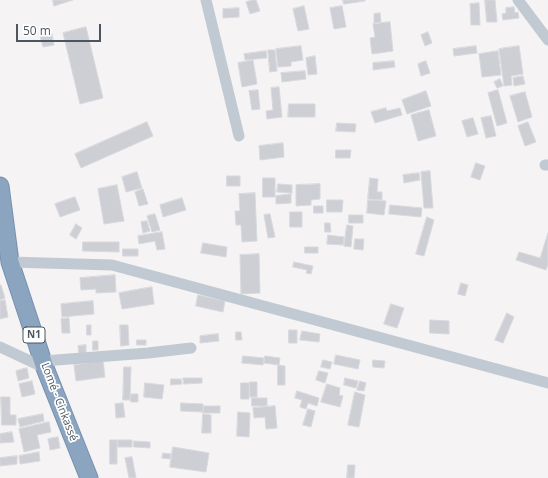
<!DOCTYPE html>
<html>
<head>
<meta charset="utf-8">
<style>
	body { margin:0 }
	#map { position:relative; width:548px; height:478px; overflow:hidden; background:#f5f3f3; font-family:"Open Sans",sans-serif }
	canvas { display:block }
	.scale { position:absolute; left:16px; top:24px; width:85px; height:18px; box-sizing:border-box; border:2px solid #4a5661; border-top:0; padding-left:5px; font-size:12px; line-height:14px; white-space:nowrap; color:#4a5661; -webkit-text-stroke:3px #fff; paint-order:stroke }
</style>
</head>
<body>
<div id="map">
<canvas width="548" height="478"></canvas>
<div class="scale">50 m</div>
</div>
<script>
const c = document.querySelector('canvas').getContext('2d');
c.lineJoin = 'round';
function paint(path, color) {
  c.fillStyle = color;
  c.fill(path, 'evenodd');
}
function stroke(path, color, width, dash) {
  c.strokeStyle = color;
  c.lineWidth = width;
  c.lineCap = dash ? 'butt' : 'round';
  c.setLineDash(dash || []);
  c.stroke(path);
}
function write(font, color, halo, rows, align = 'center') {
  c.font = font + ' "Open Sans",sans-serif';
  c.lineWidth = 3.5;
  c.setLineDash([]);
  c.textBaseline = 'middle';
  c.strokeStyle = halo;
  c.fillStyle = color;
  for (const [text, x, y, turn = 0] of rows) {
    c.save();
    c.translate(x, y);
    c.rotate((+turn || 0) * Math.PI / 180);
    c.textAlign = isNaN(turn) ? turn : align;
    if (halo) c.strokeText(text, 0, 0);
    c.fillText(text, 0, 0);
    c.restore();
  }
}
const building = new Path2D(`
	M53,0H73L54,6Z
	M253,0H256L260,11L250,14L246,2Z
	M343,0H365V1L344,4Z
	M485,0H495L497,22H487Z
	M479,3L480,25H471L470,4Z
	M304,6L309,29L298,31L293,9Z
	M342,6L346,27L334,29L330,8Z
	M514,7L515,13L518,12L519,18L503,20L502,14L506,13V8Z
	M239,8V17L223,18V9Z
	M380,13L381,22L374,23V14Z
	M390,22L393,51L372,54L370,38L375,37L373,24Z
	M86,27L103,98L80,104L63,33Z
	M428,32L432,43L425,46L421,35Z
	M52,34L54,45L43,47L40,36Z
	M301,46L303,60L291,62V66L278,67L276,49Z
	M476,46L477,53L454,56L453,49Z
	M519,46L523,74L511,76L512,85L504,86L499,49Z
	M268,50H275L277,71L270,72Z
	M266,51L267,58L245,60L244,54Z
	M498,51L501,75L482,77L479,54Z
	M315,56L317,74L308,75L306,58Z
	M253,60L257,84L242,87L238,63Z
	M394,61L395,67L373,70V63Z
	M426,61L430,73L421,76L418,64Z
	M305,71L306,79L282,82L281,73Z
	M523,76L525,84L514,86L513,78Z
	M500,79L503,86L497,88L494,82Z
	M279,87L282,117L267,119L266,111L273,110L271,88Z
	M258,90L260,109L252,110L249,91Z
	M498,90L507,123L497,126L488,93Z
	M426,91L431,106L407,114L402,100Z
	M525,92L532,117L518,122L510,96Z
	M289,104H315V117H288Z
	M386,108L387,111L400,108L402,115L375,123L371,112Z
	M429,110L436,136L418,141L411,115Z
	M491,116L496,136L486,138L481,118Z
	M473,118L478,134L467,137L462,121Z
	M147,122L153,136L81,168L75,154Z
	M528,122L536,142L525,146L518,126Z
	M337,123L356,124L355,132L336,131Z
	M283,143L284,157L260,160L259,146Z
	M336,150H351L350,158H336Z
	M476,163L485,166L480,180L471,177Z
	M430,171L433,208H424L421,172Z
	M137,172L142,188L126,192L122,177Z
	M419,173L420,180L404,183L403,175Z
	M227,176H240V186H227Z
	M263,178H275V197H263Z
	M370,178L378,179L377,192H382V200L368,199Z
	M278,184L292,185V193L277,192Z
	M320,184V199L311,200V205L296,206V185Z
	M117,185L124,221L104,224L98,189Z
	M143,189L148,204L139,206L135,192Z
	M255,193L257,241L242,242L241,225H236L235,211H240L239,194Z
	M291,194V203L276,204V196Z
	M75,197L80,210L60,217L55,204Z
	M182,198L186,210L163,217L160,205Z
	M327,200H343L342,212H327Z
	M368,200L386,201L384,215L367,213Z
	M390,205L422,208L421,217L389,214Z
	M314,206H323V213H314Z
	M290,212H302V227H290Z
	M155,214L160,230L152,232L147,216Z
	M270,214L275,237L268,238L264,215Z
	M349,215H363V223H349Z
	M427,217L434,220L424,256L416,254Z
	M147,221L150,231L143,233L141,222Z
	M325,223H330L331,232H325Z
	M76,224L82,228L76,239L70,235Z
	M347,225L353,226L351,247L344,246Z
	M162,232L165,249L157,250L155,241L139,244L138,236Z
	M548,233V264L546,270L516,260L519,252L540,258Z
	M328,235L344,237L343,245L327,244Z
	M355,239H364L363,250L354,249Z
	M83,242H119V252L83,251Z
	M203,243L227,247L226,257L201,253Z
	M305,247H318V253H305Z
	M123,249H138V256H123Z
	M259,254L260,293L241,294L240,255Z
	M294,262L313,266L311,274L306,273L307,270L293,267Z
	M115,275L116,292L96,293V289L81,290L80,278Z
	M461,283L468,285L465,296L458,294Z
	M0,285H1L5,298L0,300Z
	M152,287L154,304L122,309L119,293Z
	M198,295L225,301L223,312L196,306Z
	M5,300L8,317L0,319V301Z
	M93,301L94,314L62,317L61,304Z
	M391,304L404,308L397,328L384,324Z
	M507,313L514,317L503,343L495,340Z
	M69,318L70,333H62L61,319Z
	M430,320L449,321V334L430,333Z
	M87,325H91V335H87Z
	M120,325H128L129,345L121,346Z
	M289,330H297V343H289Z
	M302,331L320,334L319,342L300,340Z
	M236,332H241L242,340H236Z
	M218,334L219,341L200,343V336Z
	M137,340H146V345H137Z
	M93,341H98V350H93Z
	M86,345V355L79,356L78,346Z
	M336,355L360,360L358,369L334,364Z
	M243,356L264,358L263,365L242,363Z
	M265,356L280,358L279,365L264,363Z
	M323,360L332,362L330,369L321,367Z
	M373,360L385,361L384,368L373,367Z
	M103,361L105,377L76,381L74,365Z
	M278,365L285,366V385H278Z
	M124,367H131L130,400H123Z
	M27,368L29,378L18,381L16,371Z
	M319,371L328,373L325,383L316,380Z
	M183,378H202V383L184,384Z
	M345,378L358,381L356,388L344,385Z
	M171,379H181L182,384L171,385Z
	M32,381L35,394L22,397L19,384Z
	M360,381L366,383L364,391L357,390Z
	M250,382H257V397H250Z
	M145,383L164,385L162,399L144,397Z
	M241,383H249V399H241Z
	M327,384L340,388L339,395L343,396L340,407L321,402Z
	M297,391L319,398L317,406L308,403L306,409L300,407L302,400L295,398Z
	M355,392L365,395L359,427L348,425Z
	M131,394H138V402H131Z
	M1,397H10V415H16V425H2Z
	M252,398H267V406H252Z
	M123,403L125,417L116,418L115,404Z
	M181,403L203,404V412L181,411Z
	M204,406H220V413H203Z
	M275,406L277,428L266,429L265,417L254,418L253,408Z
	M308,409L315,411L311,427L303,425Z
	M238,412L250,413L249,437L237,436Z
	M43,414L44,421L20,427L18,419Z
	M203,414L211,415V433H202Z
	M49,422L51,432L37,435L40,448L24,452L19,429Z
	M12,432L14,442L0,443V434Z
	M58,437L60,448L50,450L48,439Z
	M110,440H117V464H110Z
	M118,440H132V447H118Z
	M134,441L150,442V448L134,447Z
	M173,447L209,453L206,472L170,467Z
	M39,452L40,461L20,464L19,456Z
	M163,453L171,454L170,459L162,458Z
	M17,456V464L0,466V458Z
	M132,457L136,478H129L125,458Z
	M348,465H355L354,478H347Z`);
const minor = new Path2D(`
	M206,0L239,136
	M518,0L548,40
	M545,165H548
	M10,262L112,265L548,383
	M0,347L45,368
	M43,361L148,353L191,348`);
const highway = new Path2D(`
	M0,186L10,262L45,368L89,478`);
const shields = [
	[34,335,22]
];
const shieldNames = [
	["N1",34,335]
];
const streetNames = [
	["Lomé - Cinkassé",59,402,69]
];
paint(building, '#cdcfd5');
stroke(building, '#d7d9de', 1);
stroke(highway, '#7690ad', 19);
stroke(minor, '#c1cad2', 11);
stroke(highway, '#8ba5c1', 17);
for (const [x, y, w] of shields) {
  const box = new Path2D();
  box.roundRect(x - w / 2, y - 8, w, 16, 3);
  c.fillStyle = '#fff';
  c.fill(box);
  stroke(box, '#4a5661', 1);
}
write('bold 10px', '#4a5661', null, shieldNames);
write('11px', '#4a5661', '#fff', streetNames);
</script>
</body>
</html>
